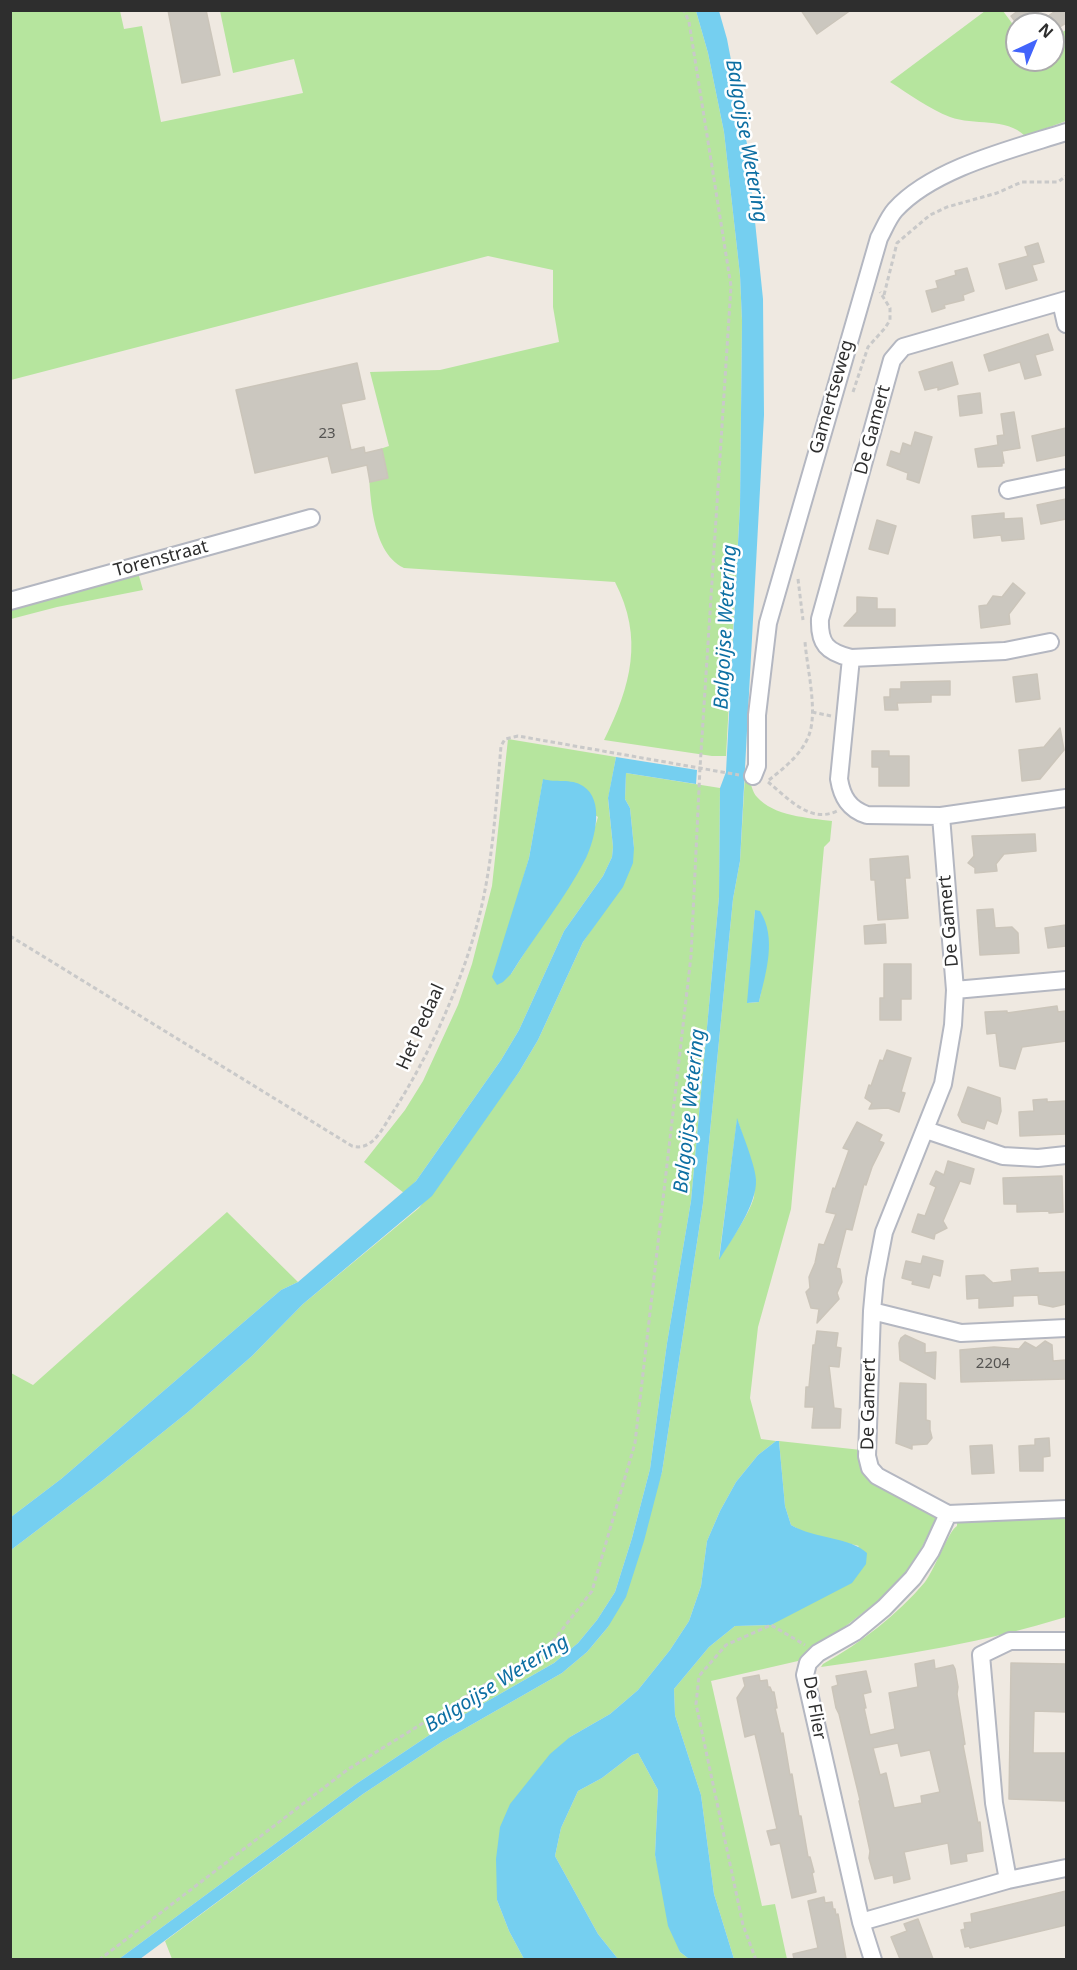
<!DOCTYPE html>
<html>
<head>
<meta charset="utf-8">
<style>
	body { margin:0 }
	#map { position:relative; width:1077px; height:1970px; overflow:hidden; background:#efe9e1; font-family:"Noto Sans",sans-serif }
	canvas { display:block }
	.frame { position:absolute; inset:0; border:12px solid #2e2e2e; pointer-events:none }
	.north { position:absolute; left:1005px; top:12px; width:60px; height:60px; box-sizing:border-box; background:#fff; border:2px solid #ababab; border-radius:50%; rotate:44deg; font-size:16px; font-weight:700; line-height:24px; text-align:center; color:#2e2e2e }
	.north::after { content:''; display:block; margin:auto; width:21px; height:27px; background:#4264fb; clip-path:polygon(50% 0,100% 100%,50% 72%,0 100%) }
</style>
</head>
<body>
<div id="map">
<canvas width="1077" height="1970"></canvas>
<div class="frame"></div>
<div class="north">N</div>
</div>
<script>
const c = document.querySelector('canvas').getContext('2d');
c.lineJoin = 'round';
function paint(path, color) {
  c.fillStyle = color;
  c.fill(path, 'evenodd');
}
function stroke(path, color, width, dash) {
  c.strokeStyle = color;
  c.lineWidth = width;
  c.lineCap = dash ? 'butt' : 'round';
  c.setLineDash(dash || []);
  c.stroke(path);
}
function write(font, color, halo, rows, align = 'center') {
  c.font = font + ' "Noto Sans",sans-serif';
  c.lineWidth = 5;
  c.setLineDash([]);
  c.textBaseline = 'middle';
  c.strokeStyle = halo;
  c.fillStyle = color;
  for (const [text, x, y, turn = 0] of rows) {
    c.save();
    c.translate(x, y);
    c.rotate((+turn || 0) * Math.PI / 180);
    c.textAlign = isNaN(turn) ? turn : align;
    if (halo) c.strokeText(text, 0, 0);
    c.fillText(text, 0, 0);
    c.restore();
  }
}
const green = new Path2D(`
	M11,11H120L124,29L142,26L161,122L303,93L294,59L233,73L220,11H696L708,53L724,132L740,275L742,321L740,505L726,756H712L604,740C631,686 644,638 615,582L404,568C369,551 370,487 368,453L389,446L370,372L440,370L559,342L553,307V270L488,256L11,380Z
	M985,11H1003L1017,30V60H1053V37L1066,30V121L1025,136C1006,117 974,126 950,117C929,109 909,94 890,82Z
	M137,569L143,590L57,607L11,619V603Z
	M508,739L616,757L608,799L613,847L612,857L603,876L564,931L519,1030L501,1060L416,1181L404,1193L364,1162L405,1110L423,1081L458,1005L472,964L492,886ZM543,780L598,817L586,856L511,974L512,917L529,858Z
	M626,773L720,788L719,897L691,1201L667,1343L650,1469L632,1538L615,1592L597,1620L578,1643L554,1663L437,1730L356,1784L119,1959L11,1960V1550L102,1481L188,1412L252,1356L303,1304L419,1208L519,1072L538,1040L583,942L599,918L634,848L630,808L625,799Z
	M745,775L748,776C751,782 752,792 757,797C773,816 809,818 832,821L830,841L824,847L791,1209L758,1327L750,1398L761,1439L776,1441L758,1455L736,1482L720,1511L707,1541L701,1586L689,1621L670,1650L638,1690L610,1714L570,1737L497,1900L509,1931L524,1959H172L165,1941L363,1794L443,1741L562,1673L587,1652L608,1627L662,1472L703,1203L733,899L740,861ZM755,910L762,987L759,1002L748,1003ZM737,1120C742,1129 757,1187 754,1197C749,1215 730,1242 719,1258Z
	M227,1212L298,1282L281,1290L61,1479L11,1517V1373L33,1385Z
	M779,1441L861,1450L860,1464L866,1474L938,1515L911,1569L878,1601L828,1640L798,1661L711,1681L762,1906L775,1904L787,1959H734L714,1894L701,1795L675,1715L674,1689L709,1647L735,1626L771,1625L859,1546L805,1533L791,1525L785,1506Z
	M1066,1517V1617C986,1642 904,1655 821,1667L823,1664C862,1642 896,1616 925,1582C935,1569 949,1530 957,1526V1521Z
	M638,1753L658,1790L655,1855L680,1952L689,1959H618L598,1934L555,1856L561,1828L578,1791L602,1778L632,1755Z`);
const water = new Path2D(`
	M696,11H719L727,39L747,144L763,299L764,415L740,861L733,899L703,1203L662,1472L644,1541L626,1597L608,1627L587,1652L562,1673L443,1741L363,1794L140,1959H119L356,1784L437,1730L554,1663L578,1643L597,1620L615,1592L632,1538L650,1469L667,1343L691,1201L719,897L720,788L726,772L740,505L742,321L740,275L724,132L708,53Z
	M616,757L697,770L696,784L626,773L625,799L630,808L634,848L633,863L623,887L583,942L538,1040L519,1072L432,1196L303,1304L252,1356L188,1412L102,1481L11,1550V1517L61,1479L281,1290L298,1282L416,1181L501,1060L519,1030L564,931L603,876L612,857L613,847L608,798Z
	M543,779C555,783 571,778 583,786C605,800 595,839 586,858C565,899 535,935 511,974L503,982L497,985L492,977L529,858Z
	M755,910L760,911C777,938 766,972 759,1002L747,1003Z
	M737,1118C742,1133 756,1167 756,1180C757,1205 732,1239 719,1260Z
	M776,1441H779L785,1506L791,1525C815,1539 850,1537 867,1553L866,1564L852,1583L771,1625L735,1626L709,1647L674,1689L675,1715L701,1795L714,1894L734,1959H689L680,1952L668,1926L655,1855L658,1790L638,1753L632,1755L602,1778L578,1791L561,1828L555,1856L598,1934L618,1959H524L509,1931L497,1900L496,1859L500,1827L510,1804L550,1754L570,1737L610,1714L638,1690L670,1650L689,1621L701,1586L707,1541L720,1511L736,1482L758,1455Z`);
const building = new Path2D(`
	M168,10H206L220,75L182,83Z
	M801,10H851L817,34Z
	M1019,10H1041L1024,24H1017L1011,16Z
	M1057,10H1066V23L1053,31V24H1048L1045,18Z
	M1038,243L1044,262L1032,265L1037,280L1006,289L999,264L1028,256L1025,247Z
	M967,268L974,291L963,295L964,300L944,305L945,308L932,312L926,291L938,288L936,281L956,275L955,271Z
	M1048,334L1053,350L1035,355L1041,375L1025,379L1020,362L989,371L984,355Z
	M952,362L958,384L938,390V387L925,390L919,372Z
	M357,363L365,399L341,404L351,450L364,447L365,453L382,449L388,478L370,482L367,465L332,473L328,456L255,473L236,390Z
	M980,393L982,413L960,416L958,396Z
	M1014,412L1020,448L1002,451L1004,463H1002V466L978,467L975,449L998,445L997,436L1004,435L1001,414Z
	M1066,428V455L1037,461L1032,436Z
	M915,432L932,437L919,483L907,479L908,473L887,465L891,451L900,454L903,443L911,446Z
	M1066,499V519L1041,524L1037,505Z
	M1004,513V519L1022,518L1024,539L1002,541L1001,535L974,538L972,516Z
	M877,520L896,526L888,554L869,549Z
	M1013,583L1025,593L1009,614L1010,624L981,628L979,606L987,605L993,596L1002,597Z
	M857,597L877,598V609H895V626H844L857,612Z
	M1037,674L1040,699L1016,702L1013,677Z
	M950,681V695H931V702L897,703L898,710H885L884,697H890V689H901V682Z
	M1060,728L1064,750L1040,779L1022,781L1019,750L1044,747Z
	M872,751H889V756H909V786H879V767H872Z
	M1035,834L1036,851L1004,854L996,864L997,871L975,873V868L968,863L974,856L972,836Z
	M908,856L910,878H905L908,918L878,920L875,880H871L870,859Z
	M993,909L995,928L1012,927L1018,933L1019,953L980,955L977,910Z
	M885,924L886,943L865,944L864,926Z
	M1066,925V946L1048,948L1045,928Z
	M884,964H911V999H901V1020H880V998H884Z
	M1057,1006L1058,1012L1066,1011V1041L1022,1047L1015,1069L1000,1066L996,1033L987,1034L985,1012L1007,1011V1013Z
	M887,1050L911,1058L901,1092L905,1093L899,1112L888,1108L869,1109L872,1103L865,1098L869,1085L871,1086L880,1060L883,1061Z
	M968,1087L1000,1098L1001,1111L997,1124L987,1120L984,1129L962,1122L958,1115Z
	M1047,1099V1102L1066,1101V1134L1020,1136L1019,1112L1034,1111L1033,1100Z
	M857,1122L882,1135L879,1141L884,1143L872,1167L866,1185L864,1184L852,1230L846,1229L836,1268L840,1269L842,1282L837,1293L839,1299L817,1323L819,1309L811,1308L806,1292L810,1288L809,1277L815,1263L819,1244L824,1245L836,1214L826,1212L833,1188L835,1189L849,1150L843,1148Z
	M948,1161L974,1169L970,1184L960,1181L943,1221L947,1228L935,1234L934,1239L912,1232L918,1214L925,1216L936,1187L930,1184L936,1171L944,1175Z
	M1062,1176L1063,1212L1049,1213V1211L1017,1212V1204H1004L1003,1178Z
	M923,1256L943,1261L940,1276L933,1274L929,1288L912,1284L913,1281L902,1278L906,1261L921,1264Z
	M1038,1268V1273L1066,1272V1304L1053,1307L1039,1304L1038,1295L1013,1296V1306L979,1308V1298L967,1299L966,1276L984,1275L993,1283L1012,1281L1011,1270Z
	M817,1331L838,1333L836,1347L841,1348L839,1367L829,1366L834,1408L841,1409L840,1428H812L814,1407H805L806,1387H809L813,1345H815Z
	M905,1335L925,1344V1353L936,1352L935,1379L900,1360L899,1343L901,1338Z
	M1045,1341L1052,1345L1053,1361L1066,1360V1379L961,1382L960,1350L994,1347L1019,1349L1025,1342L1036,1348Z
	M900,1383L926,1384V1420L930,1421V1430L932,1438L927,1444L912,1445V1449L896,1443Z
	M1049,1438L1050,1456L1043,1457V1471H1020L1019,1446L1035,1445V1439Z
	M992,1445L994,1473L972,1474L970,1446Z
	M934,1660L935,1669L953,1665L955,1669L958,1687L957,1694L965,1744L963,1745L978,1823L980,1822L983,1851L966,1854L967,1861L951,1864L948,1843L904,1852L910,1879L894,1883L893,1875L875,1879L869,1858L870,1851L859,1801L860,1800L839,1714L836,1708L832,1687L838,1685L836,1676L866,1671L871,1692L863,1694L866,1708H864L870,1735L895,1729L889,1693L918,1687L915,1664ZM898,1743L901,1756L930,1750L940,1792L921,1796L922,1803L894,1808L886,1773L880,1775L873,1748Z
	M1011,1663L1066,1664V1712L1034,1711L1033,1753H1066L1065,1801L1009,1799Z
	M759,1675L760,1681L767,1680L768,1687H770L772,1692H774L777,1708H775L781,1734L783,1733L790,1775L792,1774L799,1816H801L808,1857H810L814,1872L812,1873L816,1892L792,1898L780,1843L771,1845L767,1831L777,1829L755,1734L745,1737L737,1698L745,1686L743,1678Z
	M1066,1891V1925L970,1948L969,1946L965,1947L961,1930L965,1929L964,1923L972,1922L971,1914Z
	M824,1897L825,1903L832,1902L833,1909H835L836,1915L838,1914L846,1959H794L793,1954L818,1948L808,1901Z
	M918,1919L933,1959H900L891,1937L907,1931L904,1924Z`);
const path = new Path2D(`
	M884,295L897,243L930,215L947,207L997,193L1022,182H1058L1066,176
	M853,392L868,347L885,328L890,320V308L880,292
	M798,579L803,620
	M812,712L831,716
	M769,780C784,768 802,754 809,735C818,711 807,668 805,642
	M768,782C788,798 810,824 837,811
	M10,936L352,1146C373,1152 383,1127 393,1112C429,1056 461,985 478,921C493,864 496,804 501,746L505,739L518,736L739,775
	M99,1960L347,1770L551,1644L592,1591L635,1443L691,956L700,768L731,286L689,22L684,10
	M756,1960L743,1925L696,1704L699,1676L726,1645L771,1625L805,1645`);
const street = new Path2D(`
	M1061,302L1066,324
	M1008,490L1066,478
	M10,601L311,518
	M1050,642L1005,651L851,658C827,652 819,644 820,619L892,360L903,347L1066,300
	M851,658L839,779C842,797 849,809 867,815L941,816L1066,798
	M753,776L757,766V715L768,623L879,238C884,229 888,218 895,210C933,168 1013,149 1066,132
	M941,816L955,990L953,1025L943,1084L884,1232L875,1279L872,1311L867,1456L870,1468L877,1476L948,1514L1066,1509
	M955,990L1066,980
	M926,1130L1003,1156L1038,1158L1066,1155
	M872,1311L961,1333L1066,1328
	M1008,1880L994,1803L981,1655L1010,1641H1066
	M861,1922L1008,1880L1066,1868
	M873,1960L861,1922L805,1675L808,1663L818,1653L855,1632L884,1608L913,1578L931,1551L948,1514`);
const numberNames = [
	["23",327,434],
	["2204",993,1364]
];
const streetNames = [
	["Gamertseweg",832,397,-74],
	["De Gamert",873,430,-75],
	["Torenstraat",161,559,-15],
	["De Gamert",949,921,-95],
	["Het Pedaal",421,1027,-66],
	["De Gamert",869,1404,-89],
	["De Flier",814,1708,80]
];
const waterNames = [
	["Balgoijse Wetering",746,141,80],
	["Balgoijse Wetering",726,627,-87],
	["Balgoijse Wetering",690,1111,-84],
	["Balgoijse Wetering",497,1684,-32]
];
paint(green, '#b6e59e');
paint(water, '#75cff0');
paint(building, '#cbc7bf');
stroke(building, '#cbc5ba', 1.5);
stroke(street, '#b4b7c1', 20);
stroke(path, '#c9c9c9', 3, [4.5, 3]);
stroke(street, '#fff', 16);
write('15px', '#555452', null, numberNames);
write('18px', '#2e2e2e', '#fff', streetNames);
write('italic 20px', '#0d6fa3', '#fff', waterNames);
</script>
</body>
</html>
